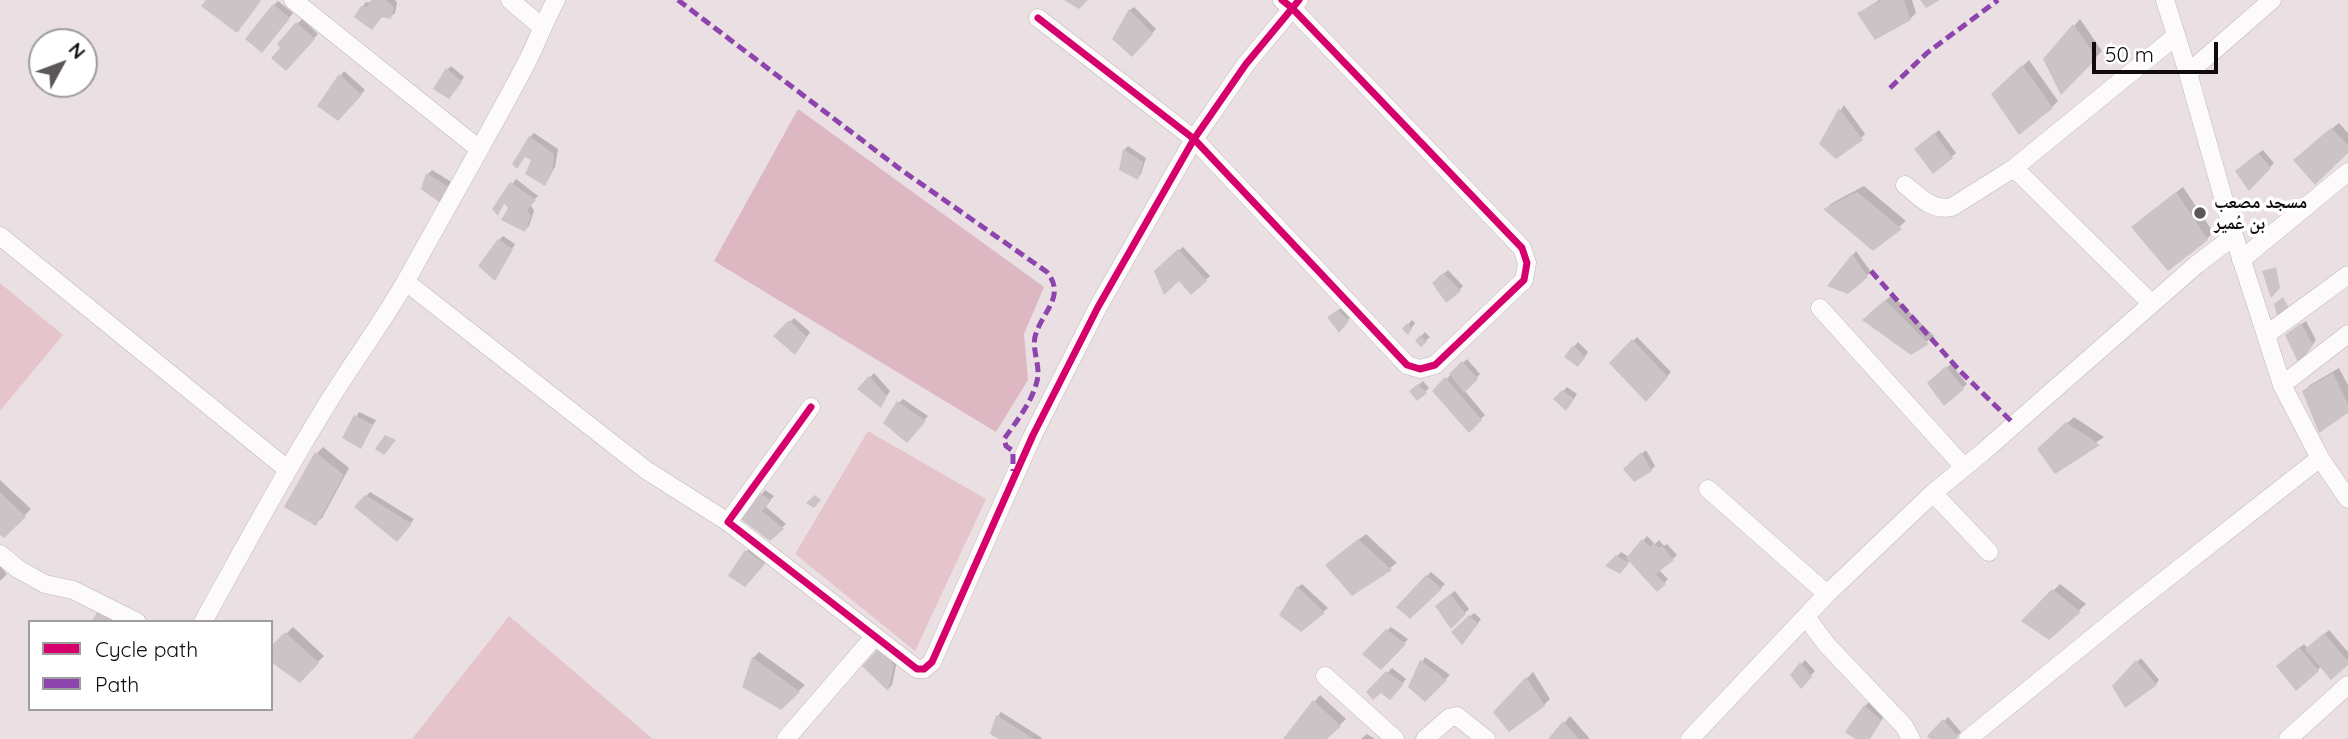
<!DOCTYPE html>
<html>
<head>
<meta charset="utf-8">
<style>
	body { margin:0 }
	#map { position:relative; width:2348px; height:739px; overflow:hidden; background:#eae0e3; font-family:Quicksand,sans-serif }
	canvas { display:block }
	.legend { position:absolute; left:28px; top:620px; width:245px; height:91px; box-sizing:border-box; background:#fff; border:2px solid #9f9d9e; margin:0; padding:9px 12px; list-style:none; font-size:21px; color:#100b0c }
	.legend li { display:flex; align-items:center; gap:14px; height:35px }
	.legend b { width:35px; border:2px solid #9f9d9e }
	.north { position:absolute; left:28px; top:28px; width:70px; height:70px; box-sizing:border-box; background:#fff; border:2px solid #9f9d9e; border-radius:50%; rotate:49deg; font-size:19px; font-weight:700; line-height:28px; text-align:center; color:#100b0c }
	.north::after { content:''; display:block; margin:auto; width:24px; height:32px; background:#5c5657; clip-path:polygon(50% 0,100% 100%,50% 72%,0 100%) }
	.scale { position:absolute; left:2092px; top:42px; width:126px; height:32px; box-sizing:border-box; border:4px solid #100b0c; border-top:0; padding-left:9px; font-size:21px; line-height:24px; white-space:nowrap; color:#100b0c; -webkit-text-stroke:5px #fff; paint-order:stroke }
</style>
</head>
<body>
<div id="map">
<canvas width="2348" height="739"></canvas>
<ul class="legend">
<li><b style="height:9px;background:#d6006c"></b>Cycle path</li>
<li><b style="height:9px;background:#8e44ad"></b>Path</li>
</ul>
<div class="north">N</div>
<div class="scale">50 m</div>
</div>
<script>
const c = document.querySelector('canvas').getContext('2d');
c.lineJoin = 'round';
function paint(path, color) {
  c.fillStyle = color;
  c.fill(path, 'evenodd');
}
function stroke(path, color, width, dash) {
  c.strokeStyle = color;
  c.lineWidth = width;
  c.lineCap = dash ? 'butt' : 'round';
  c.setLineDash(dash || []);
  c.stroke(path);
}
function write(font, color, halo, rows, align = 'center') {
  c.font = font + ' Quicksand,"Noto Naskh Arabic",sans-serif';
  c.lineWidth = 7;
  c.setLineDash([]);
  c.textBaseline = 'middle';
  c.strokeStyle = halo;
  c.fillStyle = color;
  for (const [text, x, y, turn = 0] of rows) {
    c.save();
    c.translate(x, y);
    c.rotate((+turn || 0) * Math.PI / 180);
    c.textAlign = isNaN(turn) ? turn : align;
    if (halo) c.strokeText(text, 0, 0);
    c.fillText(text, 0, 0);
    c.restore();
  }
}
const green = new Path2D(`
	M0,283L63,335L0,411Z
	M868,431L986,499L915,651L795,554Z
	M509,616L653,739H412Z`);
const forest = new Path2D(`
	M798,109L1044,287L1024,334L1028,380L996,432L714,261Z`);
const shadow = new Path2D(`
	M373,0H395L397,3L395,13L390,17L362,7L366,2L371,3Z
	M1879,0H1912L1916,13L1910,19L1859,13Z
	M278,1L293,13L266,47L274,5Z
	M1134,7L1156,29L1132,54L1130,10Z
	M302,19L318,34L286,69L283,48L279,44Z
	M2080,19L2102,51L2062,92L2045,60Z
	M2029,60L2058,101L2052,107L1994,94Z
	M451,66L464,77L452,93L447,70Z
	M344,71L365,90L338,119L319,105Z
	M1844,105L1865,134L1861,138L1821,143Z
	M2339,123L2348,133V150L2301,154Z
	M1939,130L1956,153L1933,172L1920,146Z
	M534,133L558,149L555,167L544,184L533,160L530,137Z
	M1128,146L1146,158L1141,174L1137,178L1121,169L1125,149Z
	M2263,150L2274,163L2249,189L2241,167Z
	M432,170L453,183L447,199L423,188L428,174Z
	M516,179L538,196L530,204L534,211L529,226L525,230L505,202L498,214L494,209Z
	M1864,186L1906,221L1873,249L1826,209L1832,203Z
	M2183,187L2213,232L2207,239L2140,220Z
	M503,236L515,244L495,278L499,240Z
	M1183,247L1210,276L1191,293L1179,279L1156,272Z
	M1856,251L1871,272L1848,292L1830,285Z
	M1448,270L1463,286L1459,290L1434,283Z
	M1892,295L1934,336L1911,353L1870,313Z
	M1343,307L1351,316L1342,327L1333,313Z
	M794,318L810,332L799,349L775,336Z
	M1412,320L1415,323L1408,333L1404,329Z
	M2306,321L2316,340L2303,358L2291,331Z
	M1425,332L1430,337L1421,345L1417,341Z
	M1637,337L1671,372L1646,400L1612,363Z
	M1578,342L1588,352L1582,361L1566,356Z
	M1467,359L1480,374L1464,390L1485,415L1469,430L1434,391Z
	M1951,364L1967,384L1944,404L1929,383Z
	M2339,368L2348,385V411L2304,391L2310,385Z
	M874,373L890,391L880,406L859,389Z
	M1423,381L1429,388L1417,399L1411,392Z
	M1567,387L1577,394L1570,405L1556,399Z
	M903,399L928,416L911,436L899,403Z
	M359,412L376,420L361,446L344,437Z
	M2074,417L2104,437L2055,471L2039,449Z
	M323,447L349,468L322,518L315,524L286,506L317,453Z
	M1646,450L1655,466L1651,470L1625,469Z
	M0,480L31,509L4,536L0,532Z
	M765,490L774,496L765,506L786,524L770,538L743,519Z
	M370,492L414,519L401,535L356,507Z
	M1366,534L1397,563L1353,594L1334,559Z
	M1647,536L1655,544L1659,540L1664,546L1667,544L1677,555L1659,570L1668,579L1657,590L1630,560L1619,572L1608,566L1621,552L1629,557Z
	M750,547L768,559L745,585L730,575Z
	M0,566L7,574L0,581Z
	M1431,572L1445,584L1410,616L1398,606Z
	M1302,584L1328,608L1301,630L1298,587Z
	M2060,584L2086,604L2049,638L2023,621Z
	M1455,591L1469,609L1451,626L1441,602Z
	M1474,613L1481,619L1466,639L1453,632Z
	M293,627L324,656L299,680L271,649Z
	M1391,627L1408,639L1381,667L1365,654Z
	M2329,630L2348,652V663L2322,666L2296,688L2282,662L2304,644L2308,649Z
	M884,646L897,661L892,685L888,689Z
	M759,652L805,685L780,708L744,686L753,658Z
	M1425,657L1450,675L1425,699L1410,687Z
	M2141,658L2159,680L2156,684L2114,686Z
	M1805,660L1815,671L1801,686L1792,675Z
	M1392,668L1406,679L1390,698L1380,691L1369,692Z
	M1533,672L1550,699L1544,705L1495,712Z
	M1320,695L1346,719L1325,739H1285Z
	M1869,702L1884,716L1870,739H1858L1865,706Z
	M1001,712L1042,738L1041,739H1002L992,733L998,716Z
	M1570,716L1590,739H1551Z
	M1948,717L1961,732L1954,739H1932L1930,736Z
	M1367,734L1375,739H1361Z`);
const building = new Path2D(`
	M206,0H259L261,1L237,33L201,6Z
	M371,0H386L394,7L391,19L382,17L372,30L354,17L361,6L367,7Z
	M1064,0H1088L1079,9Z
	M1882,0H1904L1911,20L1875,40L1857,13Z
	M1920,0H1940L1926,8Z
	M273,4L290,18L262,53L245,39Z
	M1129,9L1153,34L1132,57L1112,39Z
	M296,22L315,39L286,71L271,58L280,48L277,44Z
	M2073,24L2097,58L2061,95L2043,59Z
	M2022,65L2053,108L2019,135L1991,94Z
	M446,68L462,82L449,99L433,89Z
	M339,74L362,95L338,121L317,106Z
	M1839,108L1863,140L1836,159L1819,144Z
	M2331,128L2348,145V153L2315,185L2293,160Z
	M1934,133L1953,158L1933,174L1914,149Z
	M529,136L554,154L552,173L545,186L525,174L531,160L525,157L517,169L512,164Z
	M1123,149L1143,162L1138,180L1119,170Z
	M2258,153L2271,168L2249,191L2235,171Z
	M426,173L450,188L443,205L421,189Z
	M510,182L536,200L527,210L531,216L525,232L501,220L508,208L504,203L498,216L492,209Z
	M1857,192L1902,229L1873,251L1823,209Z
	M2176,192L2208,240L2168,271L2131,227Z
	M498,239L513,249L495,281L478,266Z
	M1178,249L1207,281L1191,295L1179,281L1164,295L1154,271Z
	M1852,254L1868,277L1848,294L1827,286Z
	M2276,267L2280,288L2271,298L2262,271Z
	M1443,273L1461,291L1446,303L1432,283Z
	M2283,297L2290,310L2278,319L2274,304Z
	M1885,300L1929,344L1911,355L1862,320Z
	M1338,310L1349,321L1339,333L1327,317Z
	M789,320L807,337L795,355L773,336Z
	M1407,323L1412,328L1408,335L1402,329Z
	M2301,323L2313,345L2299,364L2285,335Z
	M1420,335L1427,342L1421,347L1415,341Z
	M1632,339L1668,377L1646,402L1609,363Z
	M1573,345L1585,357L1578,367L1564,357Z
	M1462,361L1478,379L1464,393L1449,374Z
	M1946,366L1964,389L1944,406L1927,383Z
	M2333,373L2348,404V413L2319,433L2302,391Z
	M869,376L887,396L881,408L857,389Z
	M1445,377L1482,420L1469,433L1432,391Z
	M1418,384L1427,393L1417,401L1409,391Z
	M1562,390L1574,399L1566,411L1553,399Z
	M897,401L926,421L907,443L883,423Z
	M354,415L373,425L361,449L342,438Z
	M2066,422L2100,445L2055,474L2037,449Z
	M385,435L396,440L384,455L375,449Z
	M315,452L344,475L316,526L284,507Z
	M1641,452L1652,471L1634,482L1623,469Z
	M0,492L26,517L4,538L0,535Z
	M760,493L771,501L762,511L784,529L770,541L741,519Z
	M365,495L412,524L397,542L354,507Z
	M815,495L821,500L814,508L806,503Z
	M1358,539L1392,570L1352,596L1325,565Z
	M1642,539L1650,547L1653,543L1659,548L1662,546L1674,560L1656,574L1666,584L1657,592L1626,558Z
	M745,550L765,564L745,587L728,576Z
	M1616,555L1629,563L1620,574L1605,566Z
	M1426,575L1442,589L1410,619L1396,607Z
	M1297,586L1325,613L1301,632L1279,615Z
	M2052,589L2081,612L2049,640L2021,621Z
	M1450,594L1466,614L1451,629L1435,606Z
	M98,611L118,622H91Z
	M1469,615L1478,624L1462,645L1451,632Z
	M1386,629L1406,644L1381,670L1362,654Z
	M285,632L319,663L300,683L271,662V646Z
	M2324,633L2348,661V665L2331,680L2305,649Z
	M2299,647L2319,671L2296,691L2276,666Z
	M879,648L894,665L888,691L862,666Z
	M752,657L800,692L781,710L742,687Z
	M1420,660L1447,680L1425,702L1408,687Z
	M2136,660L2157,685L2125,708L2112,686Z
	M1800,662L1812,677L1801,689L1790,675Z
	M1386,671L1404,684L1390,700L1381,693L1373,700L1366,692Z
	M1526,677L1545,706L1509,732L1493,712Z
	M1313,700L1341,726L1327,739H1283Z
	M1864,705L1881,720L1870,739H1855L1845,732Z
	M996,715L1034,739H999L990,734Z
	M1943,719L1958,737L1956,739H1930L1927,736Z
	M1563,721L1579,739H1548Z`);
const minor = new Path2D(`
	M293,0L479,149
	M510,0L542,27
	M2165,0L2188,73L2234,236L2282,385L2320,458L2348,499
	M1038,18L1194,139L1407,365L1420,369L1435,365L1524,280L1527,263L1522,248L1292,8L1282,0
	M2188,73L2272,0
	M2014,168L2151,303
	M1905,185C1920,197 1931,211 1952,207L2014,168L2176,36
	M0,236L287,469
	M2241,260L2348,172
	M406,282L646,470L728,522
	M1820,308L1963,466
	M2266,335L2348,275
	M2282,385L2348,334
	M811,407L728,522L917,669H924L932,662L1033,435L1098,307L1194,139L1246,64L1299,0
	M1708,489L1827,594
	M1933,493L1989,552
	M0,554L18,569L45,584L73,590L137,622
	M1806,617L1827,645L1904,726L1911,739
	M203,622C244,548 284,473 329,401C354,360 383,322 406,281C446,208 488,136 527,62C537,42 545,20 556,0
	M1325,676L1395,739
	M786,739L875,636
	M1425,739L1449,718L1457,716L1486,739
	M1690,739L1827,594L1933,493L1983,452L2196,265L2234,236
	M1968,739L2129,608L2320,458
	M2288,739L2348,685`);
const quiet = new Path2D(`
	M678,0L900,169L1047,272C1067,297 1041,312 1035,337C1032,351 1041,367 1037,381C1032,402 1016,422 1004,439L1006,446L1013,451V471
	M1890,88L1927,53L1998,0
	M1871,271L1960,371L2014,424`);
const cycleway = new Path2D(`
	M1038,18L1194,139L1407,365L1420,369L1435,365L1524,280L1527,263L1522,248L1292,8L1282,0
	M811,407L728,522L917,669H924L932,662L1033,435L1098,307L1194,139L1246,64L1299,0`);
const markers = [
	[2200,213,7,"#5c5657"]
];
const poiNames = [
	["مسجد مصعب",2214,203],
	["بن عُمير",2214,224]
];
paint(green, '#e6c4cc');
paint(forest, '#ddb7c1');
paint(shadow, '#0003');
paint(building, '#cbc3c6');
stroke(minor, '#beb7b9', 19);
stroke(minor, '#fcfafb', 18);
stroke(quiet, '#8e44ad', 5, [10, 5]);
stroke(cycleway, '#d6006c', 7);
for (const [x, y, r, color] of markers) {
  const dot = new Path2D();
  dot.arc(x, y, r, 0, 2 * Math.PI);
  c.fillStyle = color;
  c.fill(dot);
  stroke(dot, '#fff', 2.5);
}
write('bold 18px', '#100b0c', '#fff', poiNames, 'left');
</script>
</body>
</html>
